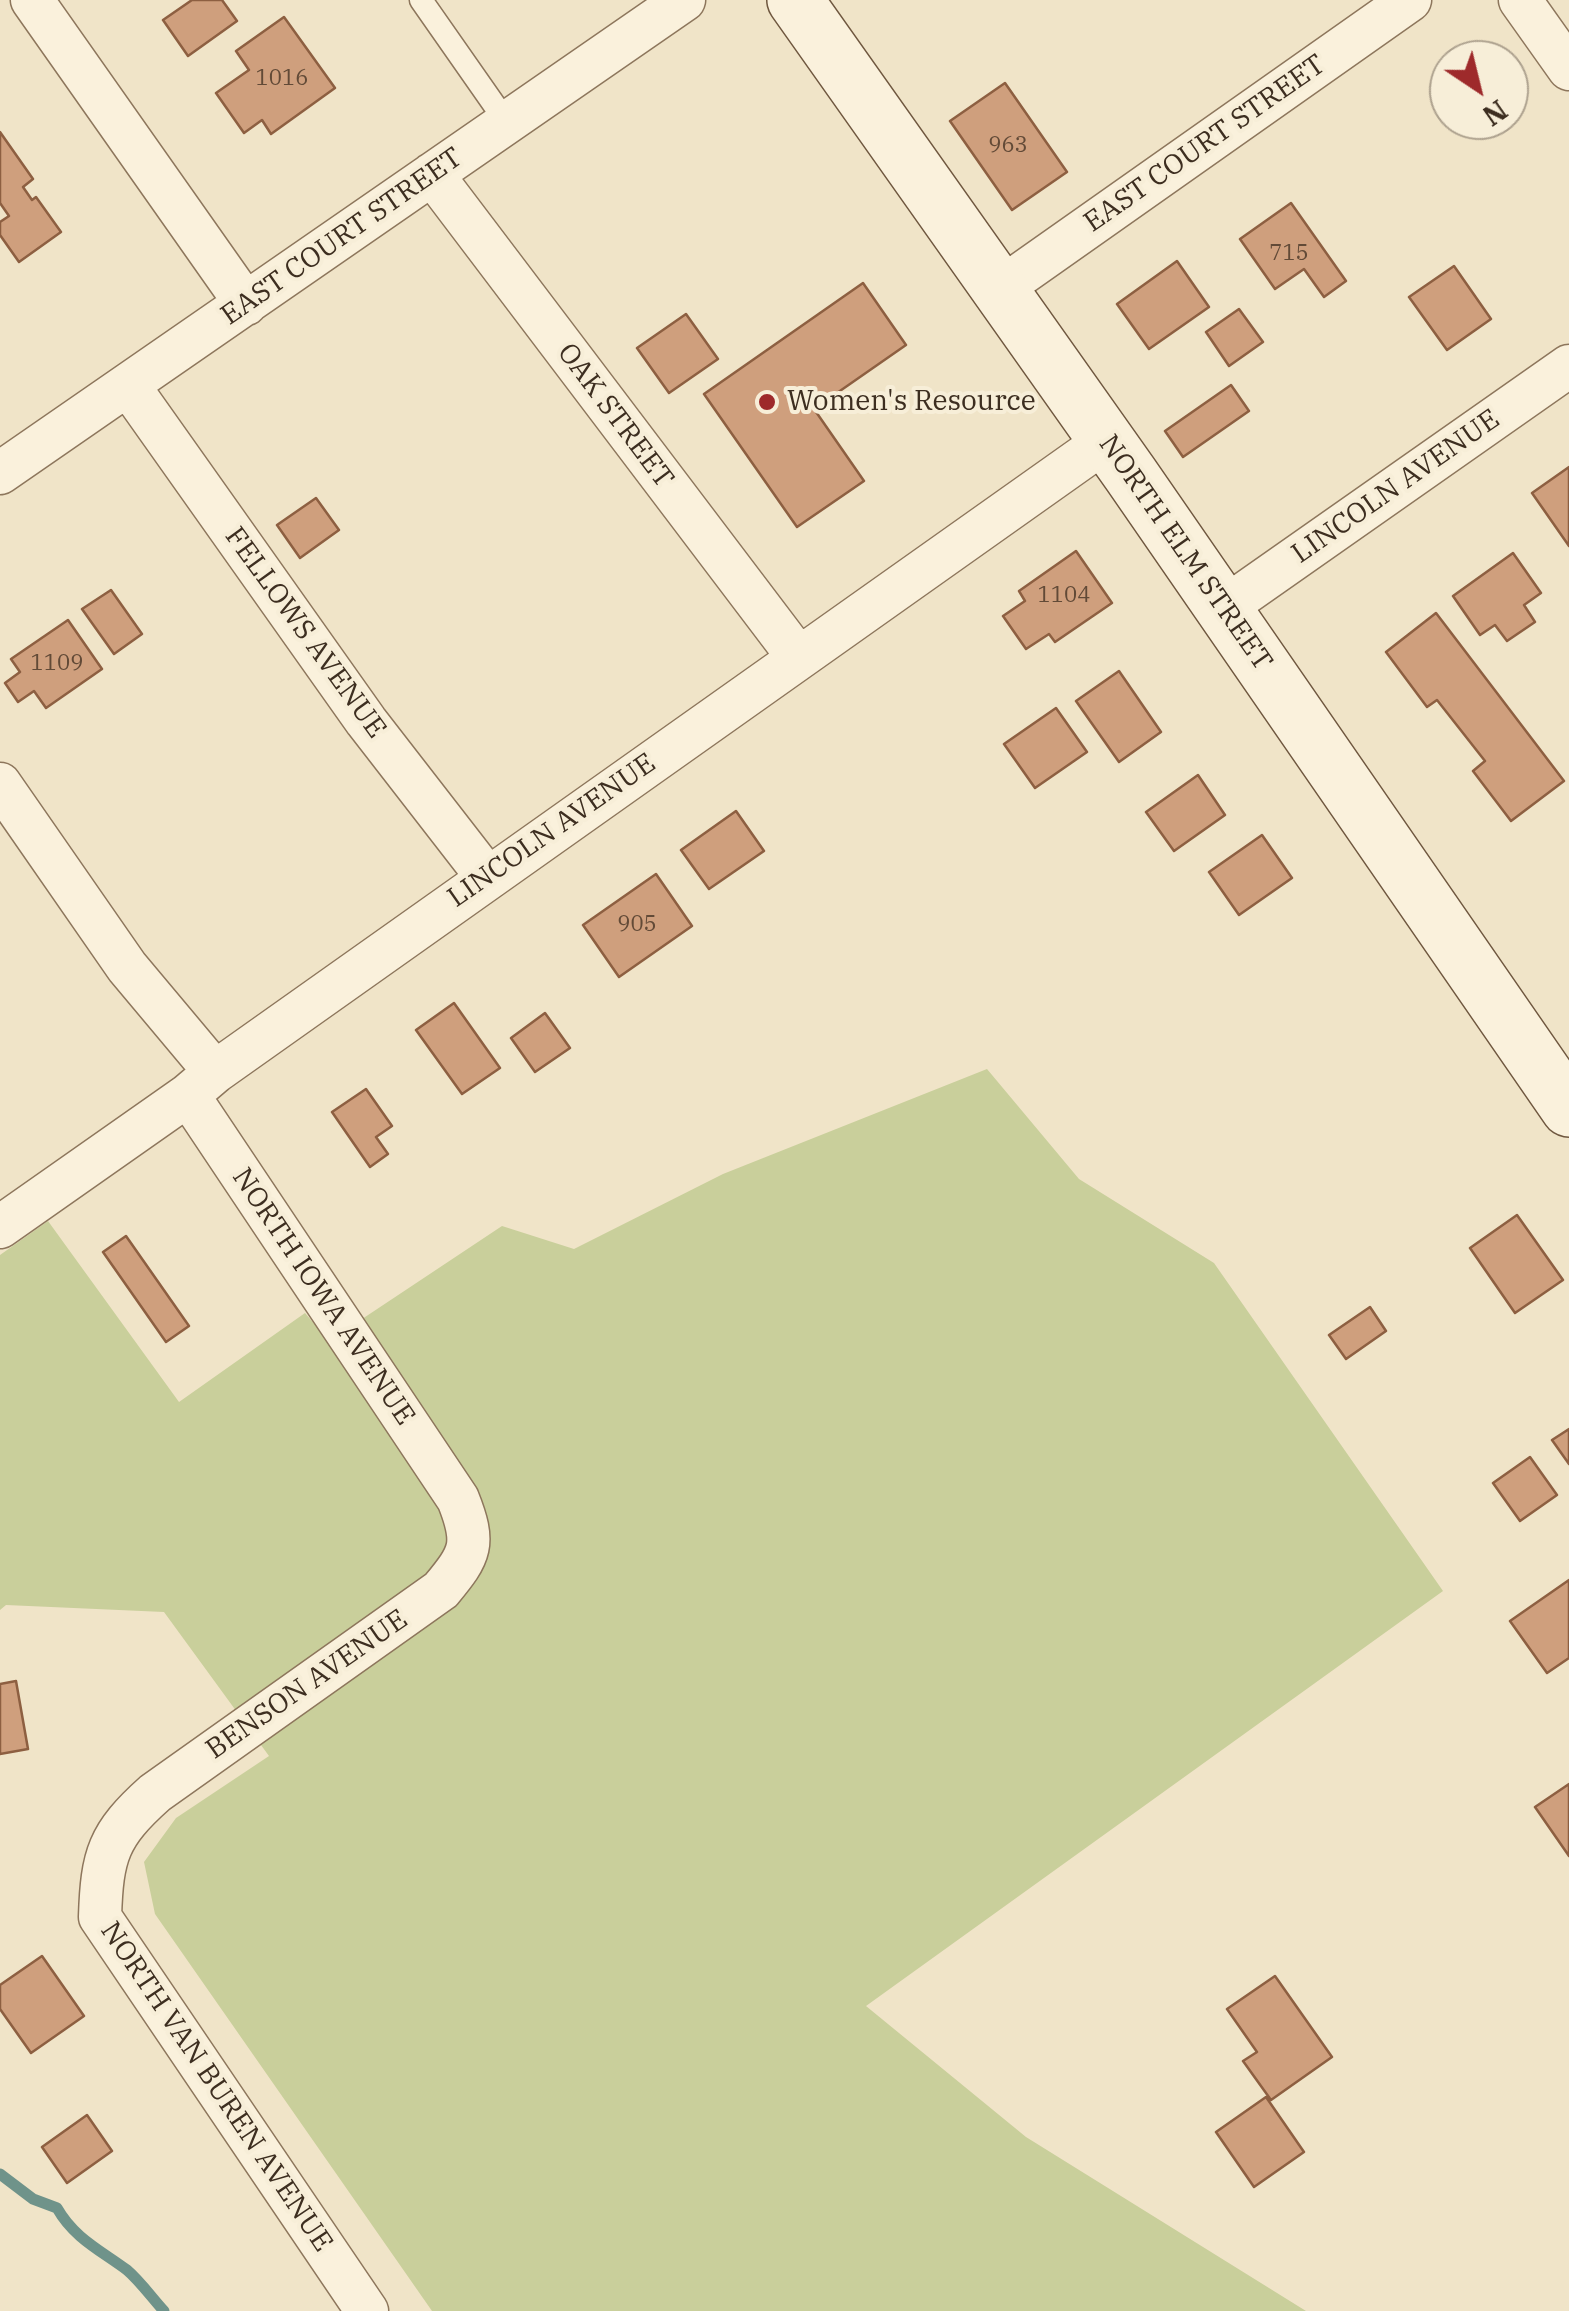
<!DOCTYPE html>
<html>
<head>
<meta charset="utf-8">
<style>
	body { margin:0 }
	#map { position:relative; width:1569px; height:2311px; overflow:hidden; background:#f0e4c8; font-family:"IBM Plex Serif",serif }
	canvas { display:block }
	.north { position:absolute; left:1429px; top:40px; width:100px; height:100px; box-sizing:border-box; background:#f7eed8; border:2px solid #ada18e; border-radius:50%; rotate:145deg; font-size:28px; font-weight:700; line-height:40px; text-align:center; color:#3d2e20 }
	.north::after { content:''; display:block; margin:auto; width:35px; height:45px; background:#9e2a2b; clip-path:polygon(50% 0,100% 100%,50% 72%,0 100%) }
</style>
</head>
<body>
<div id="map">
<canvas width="1569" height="2311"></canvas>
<div class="north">N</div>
</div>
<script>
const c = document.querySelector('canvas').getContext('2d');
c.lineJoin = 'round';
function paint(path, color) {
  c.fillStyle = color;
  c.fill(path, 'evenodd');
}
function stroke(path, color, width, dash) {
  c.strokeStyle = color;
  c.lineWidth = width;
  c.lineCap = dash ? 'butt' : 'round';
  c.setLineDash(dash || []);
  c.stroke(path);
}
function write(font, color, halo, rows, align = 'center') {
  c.font = font + ' "IBM Plex Serif",serif';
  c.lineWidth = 8;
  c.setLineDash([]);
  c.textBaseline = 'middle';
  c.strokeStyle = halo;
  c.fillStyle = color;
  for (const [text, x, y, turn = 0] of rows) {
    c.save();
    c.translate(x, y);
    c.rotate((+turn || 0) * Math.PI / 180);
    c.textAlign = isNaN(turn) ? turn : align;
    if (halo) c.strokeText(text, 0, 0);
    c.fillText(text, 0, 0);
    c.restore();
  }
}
const green = new Path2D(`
	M987,1069L1079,1179L1214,1263L1443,1591L866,2006L1026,2137L1306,2311H432L155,1914L144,1862L176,1818L269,1756L164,1612L6,1605L0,1610V1255L48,1221L179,1402L305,1313L329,1341L502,1226L574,1249L723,1174Z`);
const stream = new Path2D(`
	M0,2174L33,2199L57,2208C74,2238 100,2250 127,2270C140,2281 152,2298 164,2311`);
const building = new Path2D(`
	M192,0H222L237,21L188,56L163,20Z
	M284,17L335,88L271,134L262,120L244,133L216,93L249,70L236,51Z
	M1005,83L1067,172L1012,210L950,121Z
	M0,132L33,179L23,187L32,200L36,197L61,232L19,262L0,235V222L9,216L0,203Z
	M1291,203L1346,281L1324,297L1304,269L1275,289L1240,239Z
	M1177,261L1209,307L1149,349L1117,304Z
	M1454,266L1491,319L1447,350L1409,297Z
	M863,283L906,345L814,409L864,481L797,527L704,394Z
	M1239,309L1263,342L1229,366L1206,332Z
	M686,314L718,359L669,393L637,348Z
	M1231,385L1249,411L1183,457L1165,431Z
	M1569,467V546L1532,493Z
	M316,498L339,530L300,558L277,525Z
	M1076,551L1112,603L1055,642L1049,634L1026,649L1003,616L1025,601L1019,591Z
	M1513,553L1541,593L1524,605L1535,622L1507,641L1495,625L1480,635L1453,596Z
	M111,590L142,634L114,654L82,609Z
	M1436,613L1564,781L1511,821L1473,771L1485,761L1437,700L1427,707L1386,652Z
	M68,620L102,669L46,708L34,691L18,702L5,683L20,672L11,659Z
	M1119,671L1161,732L1119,762L1076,701Z
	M1056,708L1087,752L1035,788L1004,744Z
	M1198,775L1225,815L1174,851L1146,812Z
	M736,811L764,851L709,889L681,850Z
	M1262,835L1292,878L1239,915L1209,872Z
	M656,874L692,926L619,977L583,925Z
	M454,1003L500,1068L462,1094L416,1030Z
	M545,1013L570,1048L535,1072L511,1038Z
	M366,1089L392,1126L376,1137L388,1154L370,1167L332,1112Z
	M1517,1215L1563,1280L1515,1313L1470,1248Z
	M126,1236L189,1326L166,1342L103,1252Z
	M1370,1307L1386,1331L1346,1359L1329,1335Z
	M1569,1429V1464L1552,1440Z
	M1530,1457L1557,1495L1520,1521L1493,1483Z
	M1569,1580V1658L1547,1673L1510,1621Z
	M16,1681L28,1749L0,1754V1684Z
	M1569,1784V1856L1535,1807Z
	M42,1956L84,2016L31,2053L0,2009V1985Z
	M1275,1976L1332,2057L1271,2100L1243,2061L1257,2052L1227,2009Z
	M1266,2097L1304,2152L1254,2187L1216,2132Z
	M87,2115L112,2151L67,2183L42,2147Z`);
const lane = new Path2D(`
	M421,0L507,123`);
const street = new Path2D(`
	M32,0L246,304
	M1520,0L1569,69
	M432,174L798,657
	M1000,289L1410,0
	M128,385L366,721L487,877
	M0,473L684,0
	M1224,608L1569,366
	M0,784L127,967L215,1072
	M188,1095L458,1499C476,1544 471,1554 441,1590L155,1793C108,1835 102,1855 100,1917L367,2311
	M0,1227L188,1095L215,1072L1107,440`);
const secondary = new Path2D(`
	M795,0L1131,475L1569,1109`);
const markers = [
	[767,402,10,"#9e2a2b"]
];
const numberNames = [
	["1016",282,79],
	["963",1008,146],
	["715",1289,254],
	["1104",1064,596],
	["1109",57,664],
	["905",637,925]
];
const streetNames = [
	["EAST COURT STREET",1205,144,-35],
	["EAST COURT STREET",342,237,-35],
	["OAK STREET",615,416,53],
	["LINCOLN AVENUE",1396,487,-35],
	["NORTH ELM STREET",1185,553,55],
	["FELLOWS AVENUE",305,633,54],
	["LINCOLN AVENUE",552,831,-35],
	["NORTH IOWA AVENUE",323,1297,56],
	["BENSON AVENUE",307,1685,-35],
	["NORTH VAN BUREN AVENUE",216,2087,56]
];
const poiNames = [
	["Women's Resource",787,402]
];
paint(green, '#c9cf9b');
stroke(stream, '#6f938a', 11);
paint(building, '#cf9f7d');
stroke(building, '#8d5f41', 2.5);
stroke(lane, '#8d765c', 25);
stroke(street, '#8d765c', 45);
stroke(secondary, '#6f573f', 58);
stroke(lane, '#faf1dc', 22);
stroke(street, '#faf1dc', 42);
stroke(secondary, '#faf1dc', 55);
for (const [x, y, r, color] of markers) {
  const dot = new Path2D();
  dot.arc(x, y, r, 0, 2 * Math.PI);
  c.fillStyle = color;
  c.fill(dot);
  stroke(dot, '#f7eed8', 4);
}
write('22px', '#624a37', null, numberNames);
write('28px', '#3d2e20', '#f7eed8', streetNames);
write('28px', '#3d2e20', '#f7eed8', poiNames, 'left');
</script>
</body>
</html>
